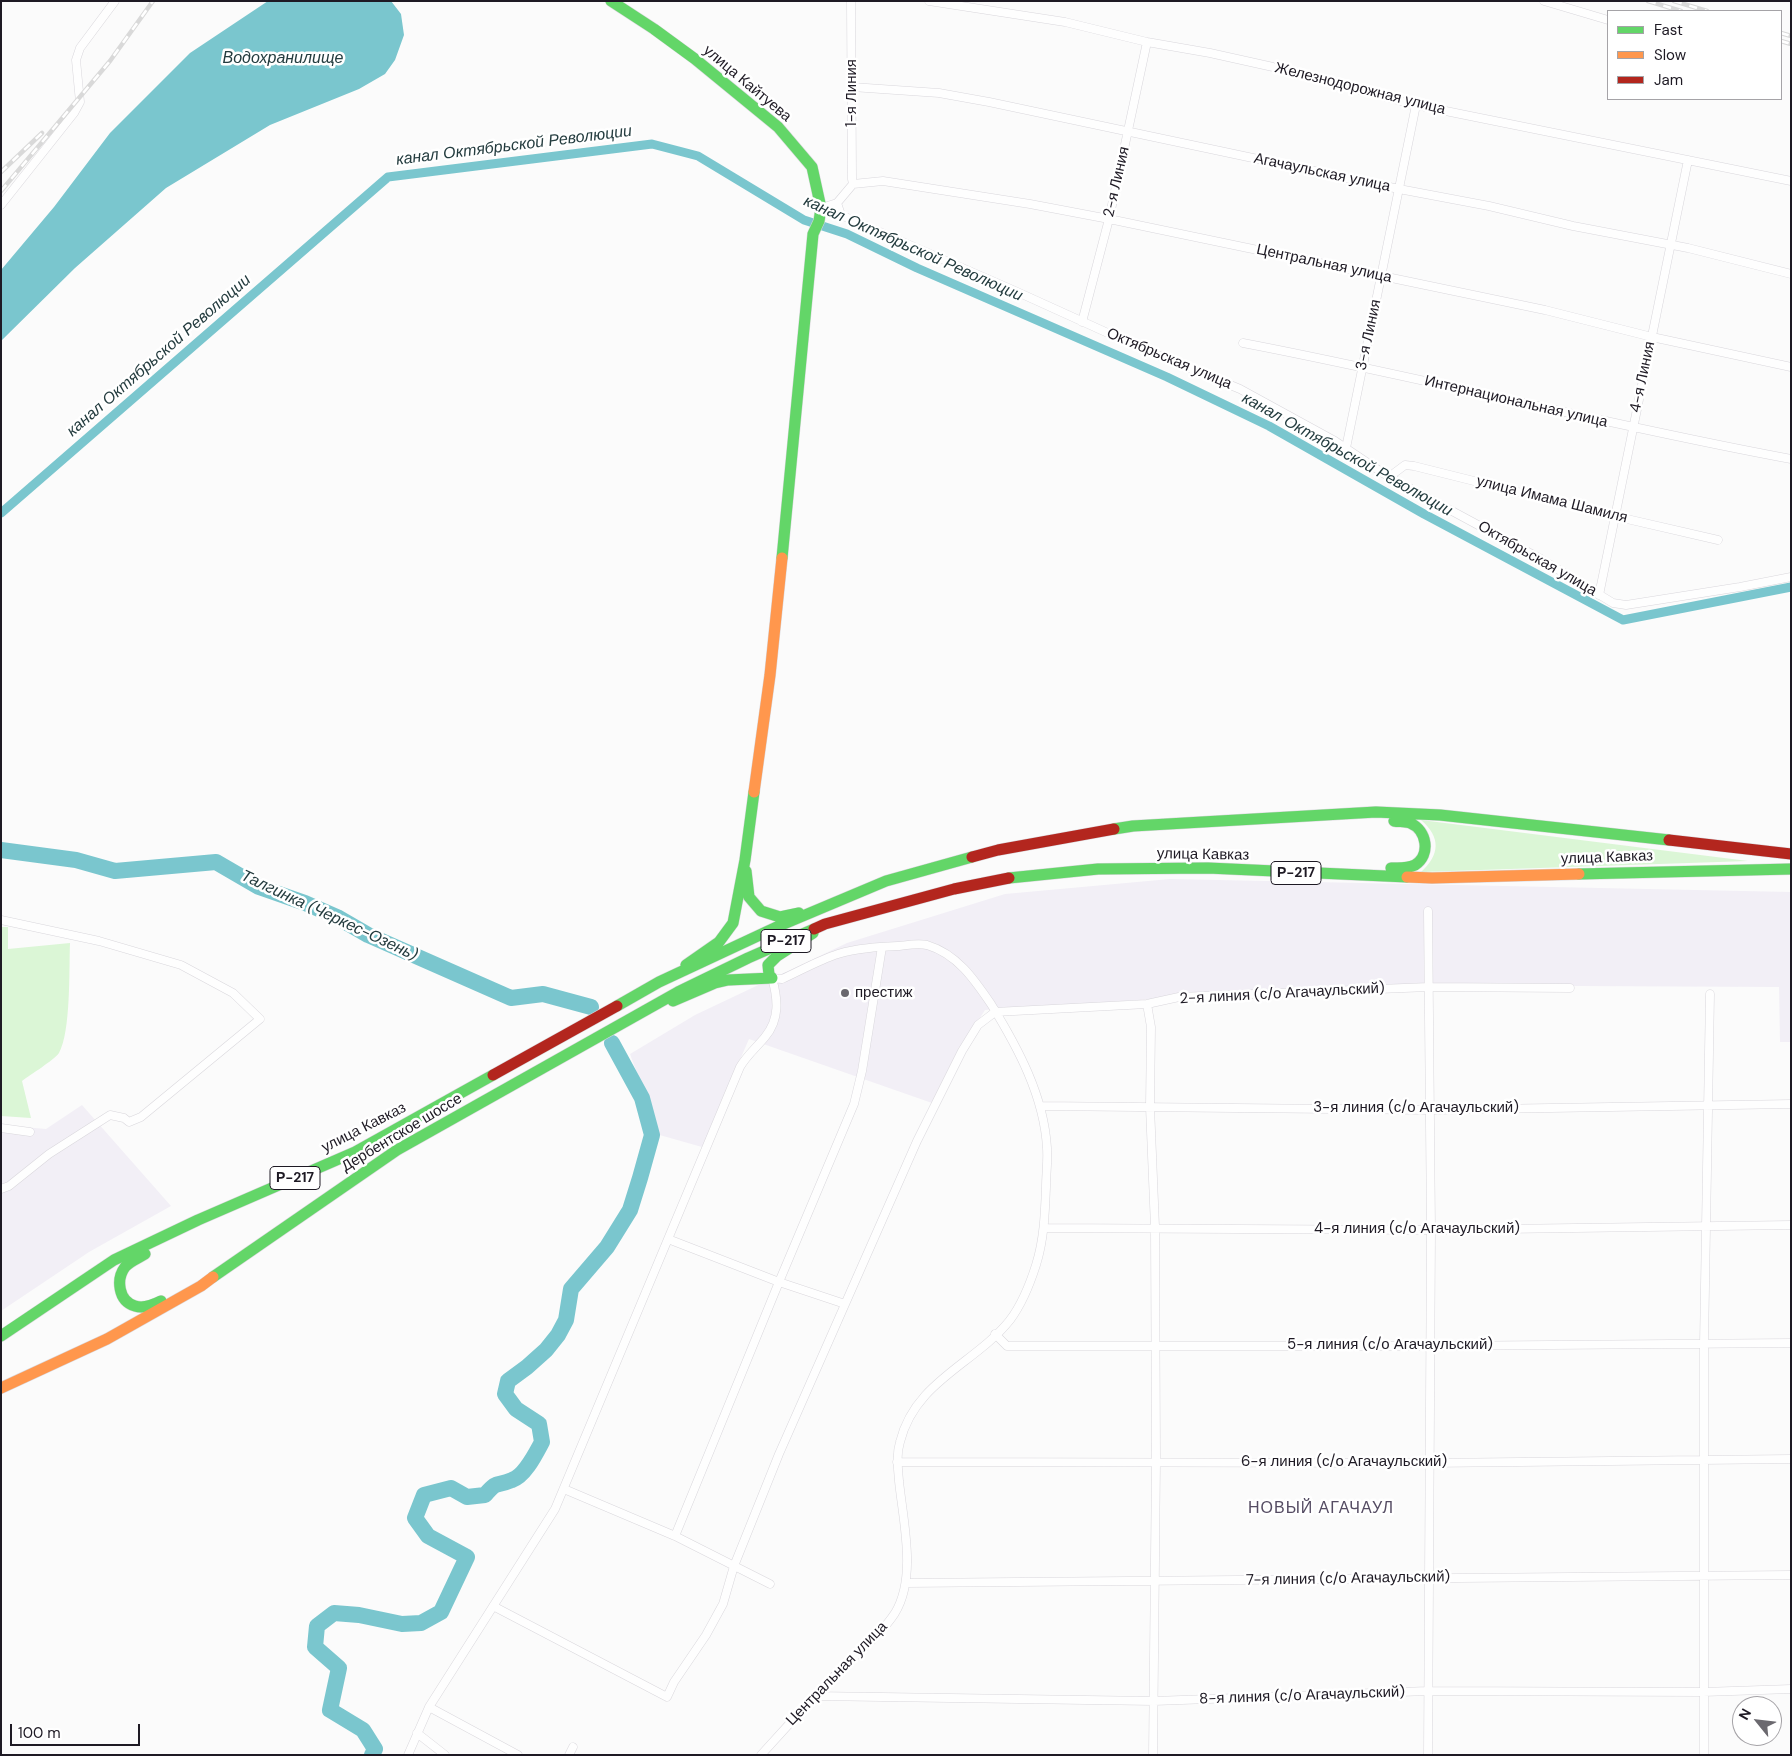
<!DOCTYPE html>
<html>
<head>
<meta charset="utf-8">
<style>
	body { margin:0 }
	#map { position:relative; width:1792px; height:1756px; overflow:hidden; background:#fbfbfb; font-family:"DM Sans",sans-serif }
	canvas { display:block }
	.frame { position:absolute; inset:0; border:2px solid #1e1a24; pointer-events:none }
	.legend { position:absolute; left:1607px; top:10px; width:175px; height:90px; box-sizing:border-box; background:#fff; border:1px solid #a5a3a7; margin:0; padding:6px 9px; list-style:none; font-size:15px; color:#1e1a24 }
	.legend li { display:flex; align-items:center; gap:10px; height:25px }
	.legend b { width:25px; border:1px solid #a5a3a7 }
	.north { position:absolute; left:1732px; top:1696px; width:50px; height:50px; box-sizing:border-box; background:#fff; border:1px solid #a5a3a7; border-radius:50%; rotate:299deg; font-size:14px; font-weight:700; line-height:20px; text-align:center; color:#1e1a24 }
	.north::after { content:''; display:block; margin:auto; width:18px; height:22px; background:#6b696f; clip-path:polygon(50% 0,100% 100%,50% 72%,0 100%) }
	.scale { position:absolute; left:10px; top:1724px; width:130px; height:22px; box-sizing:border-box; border:2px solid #1e1a24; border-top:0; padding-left:6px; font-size:15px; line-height:18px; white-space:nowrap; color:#1e1a24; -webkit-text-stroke:4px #fff; paint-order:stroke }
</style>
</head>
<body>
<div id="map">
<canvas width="1792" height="1756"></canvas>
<div class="frame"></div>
<ul class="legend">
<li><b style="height:6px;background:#63d668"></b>Fast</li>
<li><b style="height:6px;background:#ff974d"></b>Slow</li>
<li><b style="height:6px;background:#b3261e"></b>Jam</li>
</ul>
<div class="north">N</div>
<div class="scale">100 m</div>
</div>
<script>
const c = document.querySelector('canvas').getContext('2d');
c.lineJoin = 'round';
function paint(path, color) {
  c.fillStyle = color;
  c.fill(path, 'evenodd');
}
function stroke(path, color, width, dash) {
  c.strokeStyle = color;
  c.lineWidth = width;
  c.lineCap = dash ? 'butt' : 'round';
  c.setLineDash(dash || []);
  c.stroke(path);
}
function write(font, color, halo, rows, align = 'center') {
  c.font = font + ' "DM Sans",sans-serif';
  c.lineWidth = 5;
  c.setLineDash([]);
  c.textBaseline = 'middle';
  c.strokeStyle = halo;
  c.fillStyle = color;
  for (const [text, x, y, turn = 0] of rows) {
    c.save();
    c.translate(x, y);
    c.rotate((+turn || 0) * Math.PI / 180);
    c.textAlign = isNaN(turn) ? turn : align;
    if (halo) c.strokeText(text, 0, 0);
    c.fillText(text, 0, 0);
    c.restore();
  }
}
const built = new Path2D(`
	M1170,879L1791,892V1042H1780L1779,987L1370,985L985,1010L955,1056L932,1103L749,1039L702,1147L649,1132L647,1101L630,1054L695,1015L847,943L1005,894Z
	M82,1105L171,1206L89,1252L1,1311V1125L46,1129Z`);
const green = new Path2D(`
	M1421,820L1748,861L1421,872C1440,855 1441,837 1421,820Z
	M1,927H8V949L70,943C69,969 71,1032 59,1053C54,1060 30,1075 22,1081L31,1118L1,1116Z`);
const water = new Path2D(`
	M268,1H391L401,14L404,35L395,60L385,74L359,89L270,125L166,188L75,268L1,341V270L54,207L110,133L190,53Z`);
const canal = new Path2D(`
	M1,513L388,177L652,144L698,156L804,220L847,234L917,268L1167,377L1269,426L1424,514L1623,620L1791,587`);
const river = new Path2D(`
	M1,850L76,860L115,871L216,862L259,887L305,903L337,917L368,935L511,998L543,994L591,1007
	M372,1755L375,1749L363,1730L330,1710L339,1668L315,1647L317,1626L334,1613L359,1615L402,1624L421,1623L441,1612L467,1557L428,1536L415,1518L424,1495L451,1488L467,1497L485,1495C499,1479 496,1487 512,1480C525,1476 536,1453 542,1442L539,1424L516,1409L505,1394L508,1381L527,1367L546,1350L558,1335L566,1320L571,1289L607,1247L630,1210L640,1178L652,1135L642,1098L612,1043`);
const street = new Path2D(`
	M851,1L852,179L853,184
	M929,1L1065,22L1147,42L1210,53L1273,67L1416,105L1791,181
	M1544,1L1608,20
	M852,87L939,93L989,102L1399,189L1489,206L1573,226L1688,248L1791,274
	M853,184L883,181L1030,204L1109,219L1545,310L1652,337L1791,367
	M837,203L841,215L1013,290L1143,349L1240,389L1335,441L1389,477L1541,559L1613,603L1626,605L1740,587L1791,577
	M1,205L74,113L80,102L76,60L80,48L115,1
	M821,208L837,203L853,184
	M1082,322L1109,219L1147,42
	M1243,343C1426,378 1607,425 1791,459
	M1346,448L1416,105
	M1389,477L1405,465L1414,466L1614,516L1718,540
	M1599,595L1688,160
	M1428,911L1431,1230L1428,1755
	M1,920L99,941L181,965L233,993L260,1019L141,1117L129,1122L124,1118L110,1115L49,1154L9,1186L1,1189
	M1147,1004L1151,1027L1150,1107L1155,1227L1156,1461L1153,1755
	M1040,1106L1430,1110L1791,1104
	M1,1128L30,1132
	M1044,1228L1431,1230L1791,1225
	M668,1239L779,1282L845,1304
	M995,1334L1007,1346H1430L1791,1343
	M897,1462L1429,1463L1791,1459
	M564,1489L675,1536L770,1584
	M675,1536L779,1282L854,1104L862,1071L882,947
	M906,1583L1791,1575
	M493,1606L667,1697L674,1682L706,1635L723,1604L734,1566L779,1454L917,1141L962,1051L978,1025L995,1012L1147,1004L1179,997L1429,987L1570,988
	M814,1696L1154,1701L1428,1691L1703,1692L1791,1689
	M429,1707L518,1755
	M417,1733L445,1755
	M408,1755L429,1707L555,1509L740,1067C747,1055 756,1048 765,1037C780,1019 778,999 772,978L782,979C800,971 819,960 838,954C857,948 879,947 899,946C908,945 918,943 927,945C957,954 974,979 991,1004C1018,1048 1044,1096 1047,1148C1048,1161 1046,1174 1046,1187C1045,1213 1044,1240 1036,1265C1030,1284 1022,1304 1010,1320C975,1364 915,1381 900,1442C896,1455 898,1468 899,1481C903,1521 917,1577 895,1613C880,1636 856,1654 837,1673C811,1700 786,1727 761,1755
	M569,1755L573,1747
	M1704,1755V1344L1710,994`);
const fast = new Path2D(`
	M611,1L654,29L695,59L778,127L812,167L821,208L819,221L813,234L782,558
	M1114,829L1133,826L1376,812L1440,815L1669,840
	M1391,868C1399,868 1407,869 1415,865C1431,855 1427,830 1410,823C1405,821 1399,822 1394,821
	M746,871L749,897L761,911L780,917L799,913
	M1579,874L1791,869
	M1009,878L1098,869L1208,868L1407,877
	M686,965L719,942L733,923L745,860L754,792
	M772,978L769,975L768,965L777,956L813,933
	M673,1001L715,983L728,980L772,978
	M617,1006L659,982L779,926L886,881L972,857
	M145,1254C139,1258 130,1261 125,1267C116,1279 118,1301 135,1306C144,1309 153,1305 161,1301
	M213,1277L397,1150L678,992L748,958L814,929
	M1,1336L114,1260L198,1220L355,1152L493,1075`);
const slow = new Path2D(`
	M754,792L770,675L782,558
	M1407,877L1432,878L1579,874
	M1,1388L107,1339L201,1286L213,1277`);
const jam = new Path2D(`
	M1669,840L1791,854
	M972,857L998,850L1114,829
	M814,929L825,924L954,889L1009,878
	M493,1075L617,1006`);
const rail = new Path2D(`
	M1648,1L1681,11
	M1674,1L1707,11
	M1781,33L1791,36
	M1781,41L1791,44
	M1,172L42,133
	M1,191L110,61L153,1`);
const markers = [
	[845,993,5,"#6b696f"]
];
const shields = [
	[1296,873,50],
	[786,941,50],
	[295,1178,50]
];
const shieldNames = [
	["Р-217",1296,873],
	["Р-217",786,941],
	["Р-217",295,1178]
];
const streetNames = [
	["улица Кайтуева",747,84,40],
	["Железнодорожная улица",1360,89,14],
	["1-я Линия",852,93,-90],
	["Агачаульская улица",1322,173,12],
	["2-я Линия",1117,182,-77],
	["Центральная улица",1324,264,12],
	["3-я Линия",1369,335,-78],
	["Октябрьская улица",1169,359,23],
	["4-я Линия",1643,377,-78],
	["Интернациональная улица",1516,402,13],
	["улица Имама Шамиля",1552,500,14],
	["Октябрьская улица",1537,559,30],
	["улица Кавказ",1203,855,1],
	["улица Кавказ",1607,858,-2],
	["2-я линия (с/о Агачаульский)",1282,994,-3],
	["3-я линия (с/о Агачаульский)",1416,1108],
	["улица Кавказ",364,1128,-27],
	["Дербентское шоссе",402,1133,-31],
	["4-я линия (с/о Агачаульский)",1417,1229],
	["5-я линия (с/о Агачаульский)",1390,1345],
	["6-я линия (с/о Агачаульский)",1344,1462],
	["7-я линия (с/о Агачаульский)",1348,1579,-1],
	["Центральная улица",837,1674,-46],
	["8-я линия (с/о Агачаульский)",1302,1696,-2]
];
const poiNames = [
	["престиж",855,993]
];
const waterNames = [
	["Водохранилище",283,59],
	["канал Октябрьской Революции",514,146,-7],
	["канал Октябрьской Революции",913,249,24],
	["канал Октябрьской Революции",159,356,-41],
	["канал Октябрьской Революции",1347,455,29],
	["Талгинка (Черкес-Озень)",329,916,25]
];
const neighbourhoodNames = [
	["НОВЫЙ АГАЧАУЛ",1321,1509]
];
paint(built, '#f2eff6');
paint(green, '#dbf6d6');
paint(water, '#7ac6ce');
stroke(canal, '#7ac6ce', 9);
stroke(river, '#7ac6ce', 16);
stroke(street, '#d9d7dc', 9);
stroke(fast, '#d9d7dc', 12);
stroke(slow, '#d9d7dc', 12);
stroke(jam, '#d9d7dc', 12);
stroke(street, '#fefefe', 8);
stroke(fast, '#63d668', 11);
stroke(slow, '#ff974d', 11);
stroke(jam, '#b3261e', 11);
stroke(rail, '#d9d9d9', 4.5);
stroke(rail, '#fff', 2.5, [8]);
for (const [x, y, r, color] of markers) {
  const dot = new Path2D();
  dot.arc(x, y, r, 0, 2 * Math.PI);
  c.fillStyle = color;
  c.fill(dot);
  stroke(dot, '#fff', 2);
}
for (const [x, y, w] of shields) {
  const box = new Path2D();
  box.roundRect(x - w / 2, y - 11.5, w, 23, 4);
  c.fillStyle = '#fff';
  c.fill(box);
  stroke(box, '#1e1a24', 1);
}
write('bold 14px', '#1e1a24', null, shieldNames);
write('15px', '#1e1a24', '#fff', streetNames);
write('15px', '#1e1a24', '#fff', poiNames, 'left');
write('italic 16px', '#243c3f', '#fff', waterNames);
c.letterSpacing = '1px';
write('16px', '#554c63', '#fff', neighbourhoodNames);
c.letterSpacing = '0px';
</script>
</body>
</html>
